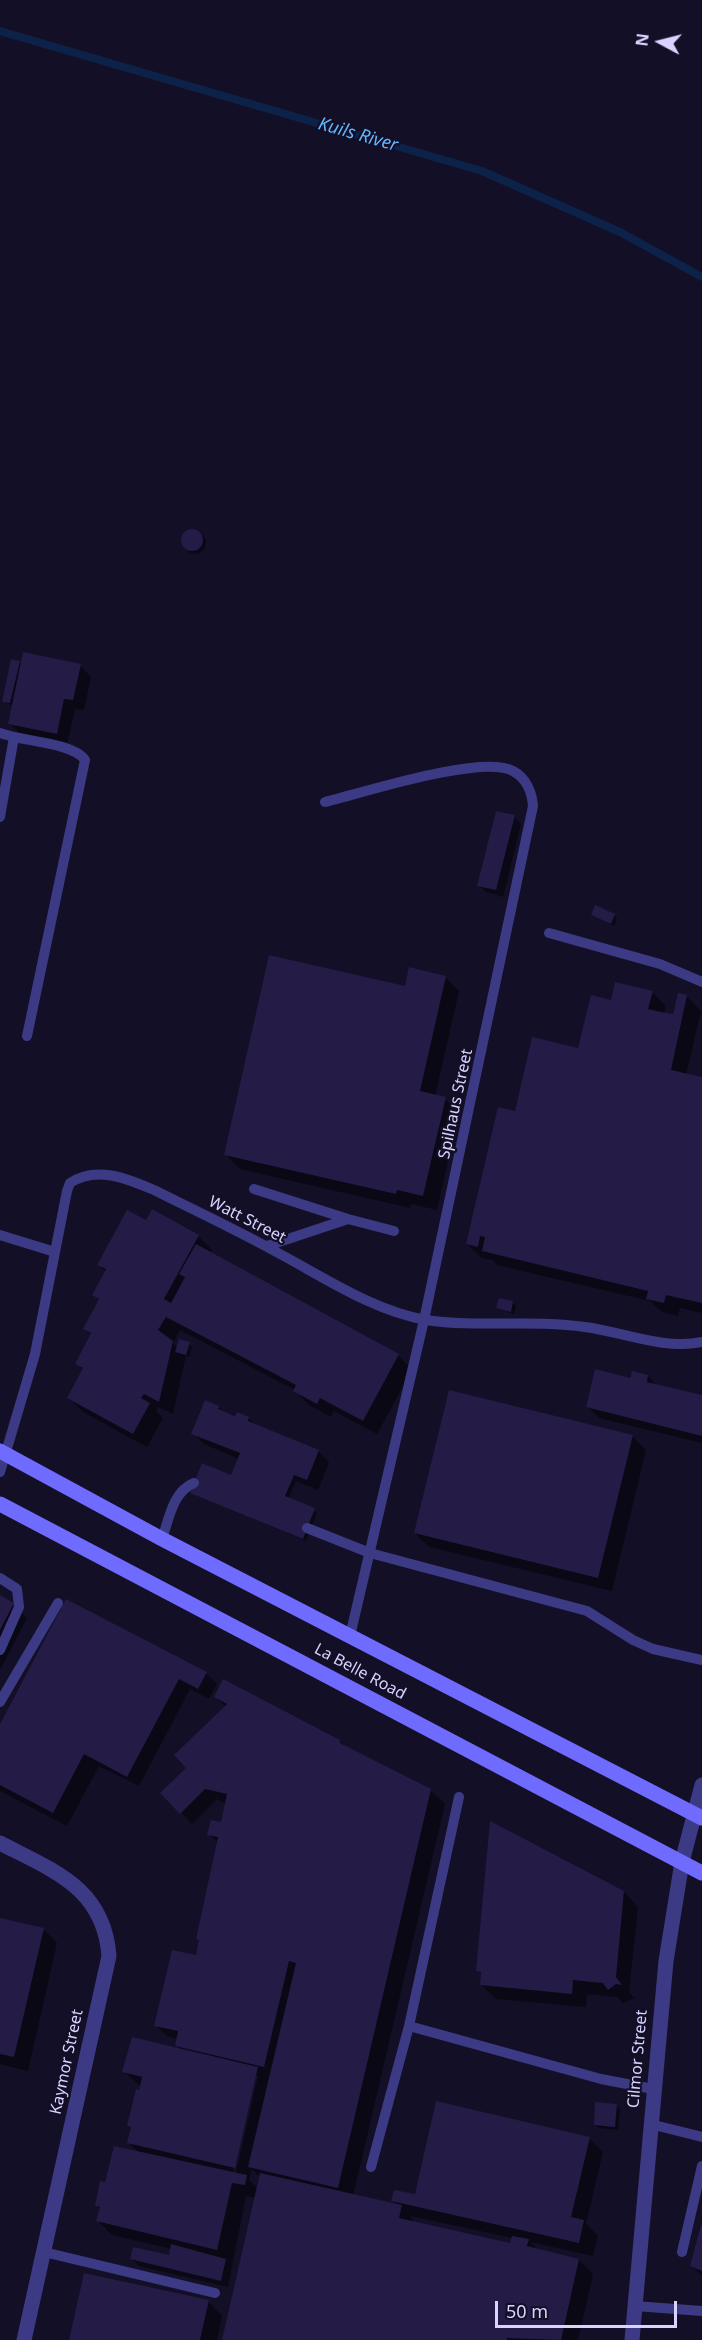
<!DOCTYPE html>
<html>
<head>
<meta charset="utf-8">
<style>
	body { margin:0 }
	#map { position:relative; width:702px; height:2340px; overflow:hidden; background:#130f26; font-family:"Noto Sans",sans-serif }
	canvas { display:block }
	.north { position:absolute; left:630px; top:12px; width:60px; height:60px; -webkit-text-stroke:4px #130f26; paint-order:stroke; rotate:277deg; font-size:16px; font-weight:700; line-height:24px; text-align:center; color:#d9d4ff }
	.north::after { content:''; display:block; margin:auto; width:21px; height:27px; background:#d9d4ff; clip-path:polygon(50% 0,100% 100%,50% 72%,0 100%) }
	.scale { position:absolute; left:495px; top:2301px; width:182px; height:27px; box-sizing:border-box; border:3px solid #d9d4ff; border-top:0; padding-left:8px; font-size:18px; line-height:21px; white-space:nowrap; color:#d9d4ff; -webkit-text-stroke:4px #130f26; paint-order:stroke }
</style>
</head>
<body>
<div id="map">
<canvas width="702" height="2340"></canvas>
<div class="north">N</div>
<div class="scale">50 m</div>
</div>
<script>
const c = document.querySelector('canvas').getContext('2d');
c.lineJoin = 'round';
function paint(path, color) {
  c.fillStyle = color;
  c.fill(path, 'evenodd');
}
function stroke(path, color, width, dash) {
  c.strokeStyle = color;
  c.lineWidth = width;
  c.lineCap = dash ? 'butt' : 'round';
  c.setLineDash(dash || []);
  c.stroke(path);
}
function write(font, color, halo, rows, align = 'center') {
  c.font = font + ' "Noto Sans",sans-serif';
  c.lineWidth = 4.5;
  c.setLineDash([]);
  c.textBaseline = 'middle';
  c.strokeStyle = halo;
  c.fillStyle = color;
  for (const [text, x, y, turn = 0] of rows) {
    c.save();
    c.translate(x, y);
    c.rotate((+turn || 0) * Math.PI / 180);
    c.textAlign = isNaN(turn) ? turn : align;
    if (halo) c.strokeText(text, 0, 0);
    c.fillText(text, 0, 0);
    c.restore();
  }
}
const shadow = new Path2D(`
	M184 543a11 11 0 1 1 22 0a11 11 0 1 1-22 0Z
	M19,662L22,665L80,666L91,677L84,710L75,709L67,744L21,735L10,724L13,706L3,701Z
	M514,817L521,824L503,897L486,892L479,885Z
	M592,915H614L617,919L614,926Z
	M445,977L459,991L435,1096L445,1099L459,1113L437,1210L411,1204L410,1208L240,1169L226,1155L406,988Z
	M652,992L666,1006L664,1014L674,1016L687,997L701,1011L686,1075L702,1079V1313L680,1308L678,1316L662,1312L650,1301L497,1265L493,1260L482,1258L467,1244L516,1113L579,1050L612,1002Z
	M146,1222L198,1236L212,1250L210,1254L398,1355L412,1370L377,1434L334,1411L331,1417L309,1405L295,1390L180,1330L173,1343L178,1348L189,1344L192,1347L189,1357L186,1356L173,1414L158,1407L156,1411L163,1418L147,1447L83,1412L69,1398L83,1370L77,1364L92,1336L85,1329L100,1301L94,1295L106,1272L99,1265Z
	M512,1302L516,1306L514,1314L498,1308Z
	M648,1376L657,1386L702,1397V1443L599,1418L588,1407L631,1379Z
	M218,1407L225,1413L249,1418L256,1426L318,1451L329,1462L318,1490L296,1481L288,1499L317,1513L306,1541L192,1493L232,1477L239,1459L204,1444L193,1433Z
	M632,1436L646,1450L612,1591L429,1547L415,1533Z
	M0,1597L13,1604L27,1618L0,1670Z
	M66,1601L206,1673L217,1684L209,1699L190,1689L139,1786L99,1766L67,1826L0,1791V1728Z
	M216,1697L340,1741L347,1748L430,1790L445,1804L353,2196L398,2206L393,2201L416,2196L589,2138L603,2152L586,2224L598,2236L593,2256L530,2242L538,2250L579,2260L593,2274L578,2340H224L256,2198L246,2196L228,2287L139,2266L132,2259L170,2257L172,2249L112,2235L98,2221L101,2210L96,2205L106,2184L139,2153L129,2143L132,2129L129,2126L142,2087L124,2072L181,2050L176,2045L178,2039L167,2036L156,2025L197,1957L218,1843L209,1834L222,1824L227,1804L217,1799L192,1824L162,1793L188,1768L226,1707ZM255,2076H258L235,2176L232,2175ZM252,2169L260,2177L258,2188L249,2180ZM410,2216L513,2238L511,2245L415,2223Z
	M624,1892L638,1907L629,1992L634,1998L623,2003L617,1997L587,1994L586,2007L496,1999L481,1984L483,1975L478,1971Z
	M0,1919L43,1929L57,1943L28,2071L0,2064Z
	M616,2105L620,2109L618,2130L599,2128L595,2125Z
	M702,2228V2276L692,2266Z
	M208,2301L222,2316L217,2340H71Z`);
const stream = new Path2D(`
	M0,31L482,171L620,232L702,277`);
const building = new Path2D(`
	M181 540a11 11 0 1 1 22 0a11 11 0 1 1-22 0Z
	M23,652L81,664L73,700L64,699L57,734L8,724Z
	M11,659L20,661L10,703L2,702Z
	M496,811L515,815L496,890L477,886Z
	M595,905L615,914L611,924L591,915Z
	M269,955L405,986L409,967L446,976L420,1091L446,1097L423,1196L397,1190L396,1194L224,1155Z
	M615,982L653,991L648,1009L656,1011L673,1014L678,993L687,995L671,1070L702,1077V1303L666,1295L664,1303L646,1299L648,1291L482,1251L485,1237L480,1236L478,1247L466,1244L498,1107L515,1111L532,1037L578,1048L591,995L611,1000Z
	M152,1209L199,1235L164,1299L171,1303L185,1277L179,1274L196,1244L399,1354L363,1421L320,1398L317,1404L293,1391L296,1385L166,1317L158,1330L173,1341L159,1402L144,1394L141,1398L150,1403L133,1434L67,1398L83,1368L75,1364L91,1333L83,1329L99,1299L92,1295L106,1269L97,1265L127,1210L146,1220Z
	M499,1298L513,1301L511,1312L496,1308Z
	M179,1339L190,1342L186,1355L175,1352Z
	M595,1369L630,1378L632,1371L648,1375L647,1382L702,1395V1436L586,1407Z
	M449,1390L633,1435L598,1578L414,1533Z
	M205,1400L219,1406L218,1409L235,1416L237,1412L249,1417L248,1421L319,1450L307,1480L294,1475L285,1496L315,1508L303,1539L190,1493L202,1463L231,1475L240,1453L191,1434Z
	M0,1595L14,1603L0,1630Z
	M66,1599L207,1672L198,1689L179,1679L127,1777L84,1754L53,1813L0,1785V1724Z
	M223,1679L340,1740V1743L431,1789L338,2188L248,2167L296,1963L289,1961L264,2067L175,2046L178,2031L154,2026L172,1950L196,1955L199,1940L196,1939L218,1837L207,1835L211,1820L221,1822L227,1794L205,1789L180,1814L160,1793L186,1768L174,1755L227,1704L214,1697Z
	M490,1821L624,1891L616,1977L622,1985L616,1984L608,1990L603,1983L573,1980L572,1994L480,1985L481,1972L476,1971Z
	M0,1918L44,1928L14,2057L0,2054Z
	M132,2037L258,2067L235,2168L127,2143L131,2127L127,2126L136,2089L139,2090L142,2077L122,2072Z
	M436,2101L590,2137L571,2217L584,2220L579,2243L391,2201L394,2190L415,2194Z
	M595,2102L617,2104L615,2127L594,2125Z
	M114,2146L247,2175L245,2185L232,2183L217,2250L96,2221L100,2207L95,2206L100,2181L105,2182Z
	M260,2173L402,2205L399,2218L510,2243L512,2236L529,2239L527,2246L579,2259L561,2340L507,2338V2340H222Z
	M701,2225H702V2271L690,2266Z
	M171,2244L226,2259L221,2281L130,2259L133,2247L169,2255Z
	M84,2273L209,2300L200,2340H69Z`);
const service = new Path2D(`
	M0,733L14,737L0,817
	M14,737C32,741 75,745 85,760L27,1036
	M325,802C362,793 482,754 513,771C526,778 532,792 533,806L424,1320L350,1636
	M549,933L660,964L702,982
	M254,1189L348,1219L394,1231
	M0,1235L55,1252
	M267,1246L348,1219
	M0,1472L35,1354L67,1191L70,1183C96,1165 128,1179 154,1190C196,1211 239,1231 280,1254C325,1278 374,1311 426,1320C478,1328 532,1319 585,1327C623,1332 663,1350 702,1342
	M307,1528L370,1553L587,1611L633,1640L653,1649L702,1660
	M162,1539C169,1519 173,1491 194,1483
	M0,1578L17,1589L19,1607L0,1650
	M0,1702L58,1603
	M409,2026L601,2079L653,2089
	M650,2124L702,2137
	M371,2167L409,2026L459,1797
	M44,2252L215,2293
	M682,2252L702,2166
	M635,2306L702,2311`);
const minor = new Path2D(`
	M0,1843C54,1871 104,1888 109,1956L24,2340
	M632,2340L666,1961L682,1862`);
const tertiary = new Path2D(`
	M682,1862L702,1785`);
const secondary = new Path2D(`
	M0,1451L162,1539L702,1818
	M0,1504L702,1873`);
const streetNames = [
	["Spilhaus Street",456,1104,-78],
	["Watt Street",247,1220,27],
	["La Belle Road",360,1672,28],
	["Cilmor Street",638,2059,-85],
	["Kaymor Street",67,2062,-78]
];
const waterNames = [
	["Kuils River",358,135,16]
];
paint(shadow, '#0007');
stroke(stream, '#0c2248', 8);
paint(building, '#241b47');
stroke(service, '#3d3a85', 10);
stroke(minor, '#3d3a85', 15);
stroke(tertiary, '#3d3a85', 15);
stroke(secondary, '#6f6bff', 15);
write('16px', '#d9d4ff', '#130f26', streetNames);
write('italic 18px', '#62b6ff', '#130f26', waterNames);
</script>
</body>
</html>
